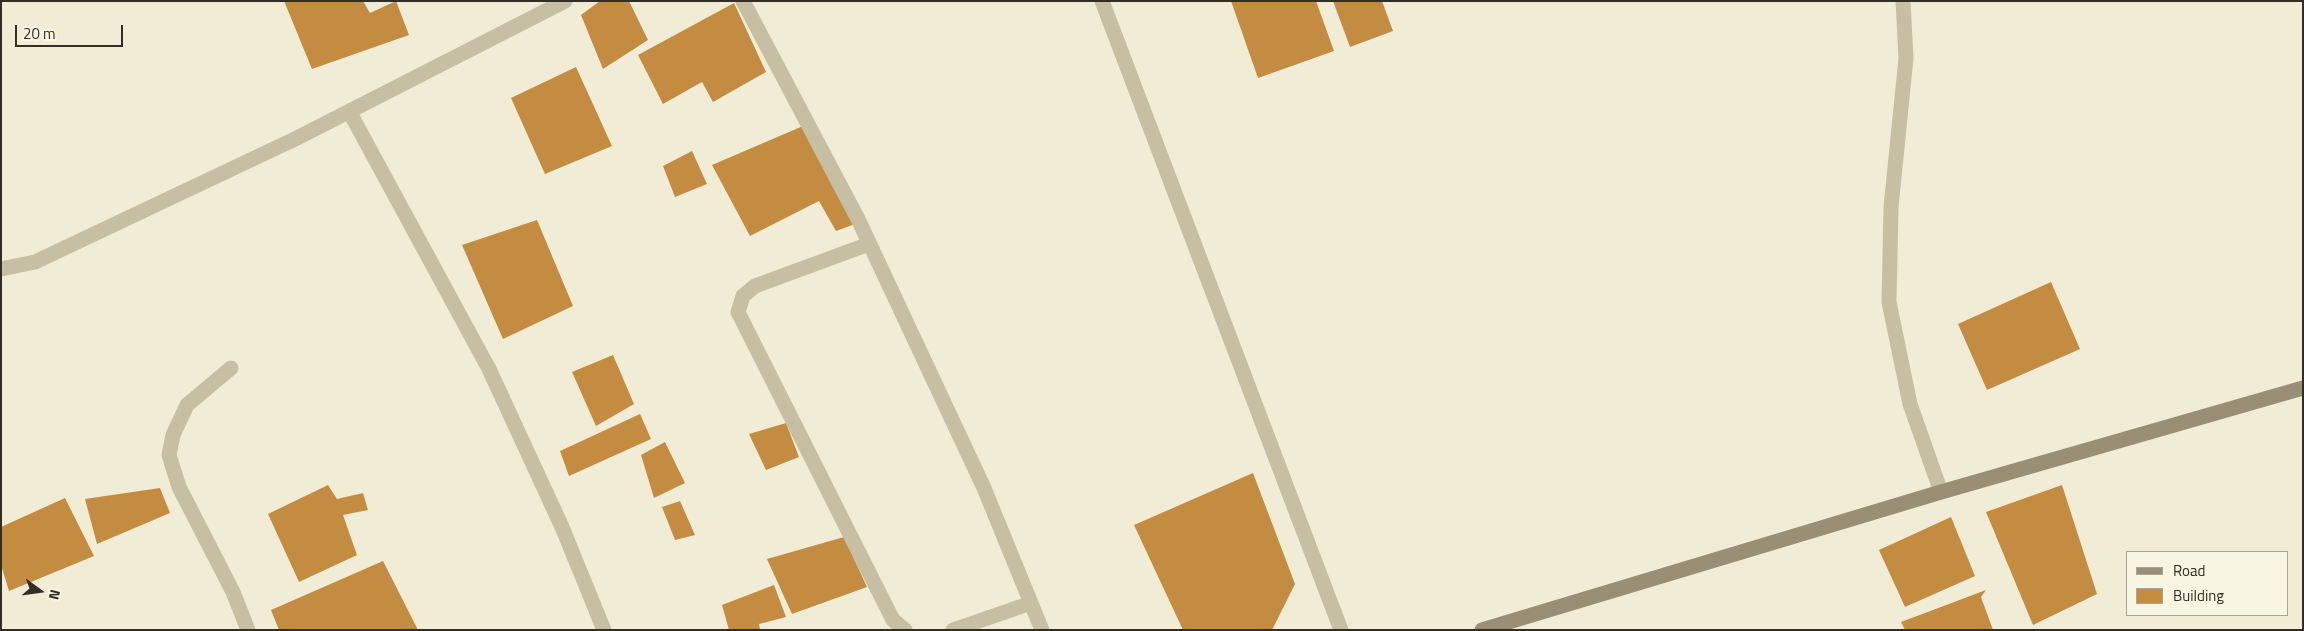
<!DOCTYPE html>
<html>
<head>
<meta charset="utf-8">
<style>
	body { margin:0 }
	#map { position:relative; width:2304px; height:631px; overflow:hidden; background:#f0ecd6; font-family:"Titillium Web",sans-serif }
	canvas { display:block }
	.frame { position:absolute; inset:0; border:2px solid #322d25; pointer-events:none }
	.legend { position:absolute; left:2126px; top:551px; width:162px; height:65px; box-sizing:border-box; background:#f8f5e2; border:1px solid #a9a596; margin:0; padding:6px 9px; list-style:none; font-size:15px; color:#322d25 }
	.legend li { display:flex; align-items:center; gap:10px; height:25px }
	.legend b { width:25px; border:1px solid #a9a596 }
	.north { position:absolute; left:15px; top:566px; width:50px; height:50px; -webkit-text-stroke:4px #f8f5e2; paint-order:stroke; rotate:104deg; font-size:14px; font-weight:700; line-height:20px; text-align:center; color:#322d25 }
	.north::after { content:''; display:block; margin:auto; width:18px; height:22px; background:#322d25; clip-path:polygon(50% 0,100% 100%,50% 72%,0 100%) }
	.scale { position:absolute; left:15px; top:25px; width:108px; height:22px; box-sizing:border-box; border:2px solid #322d25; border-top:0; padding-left:6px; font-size:15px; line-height:18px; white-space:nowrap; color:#322d25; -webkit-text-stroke:4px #f8f5e2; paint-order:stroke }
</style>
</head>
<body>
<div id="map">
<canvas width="2304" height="631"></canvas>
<div class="frame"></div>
<ul class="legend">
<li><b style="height:6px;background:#9a8f75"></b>Road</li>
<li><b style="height:14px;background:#c38c41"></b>Building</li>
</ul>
<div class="north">N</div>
<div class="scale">20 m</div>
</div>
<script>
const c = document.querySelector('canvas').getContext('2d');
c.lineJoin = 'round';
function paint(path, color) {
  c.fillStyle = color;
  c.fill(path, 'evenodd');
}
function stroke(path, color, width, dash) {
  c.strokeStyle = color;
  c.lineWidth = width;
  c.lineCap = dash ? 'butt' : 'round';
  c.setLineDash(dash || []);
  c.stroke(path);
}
const building = new Path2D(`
	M284,1H363L370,13L396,1L409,35L312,69Z
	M600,1H629L648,40L603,69L581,15Z
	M1231,1H1316L1334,51L1258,78Z
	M1333,1H1382L1393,31L1350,47Z
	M734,3L766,72L713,102L702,82L663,104L638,55Z
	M576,67L612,146L545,174L511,98Z
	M803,126L855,224L836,231L819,201L750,236L712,165Z
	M692,151L707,184L675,197L663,166Z
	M537,220L573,306L503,339L462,245Z
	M2051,282L2080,349L1987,390L1958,324Z
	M613,355L634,404L596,426L572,372Z
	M640,414L651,439L569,476L560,451Z
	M786,423L799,457L766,470L749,434Z
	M665,442L685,483L654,498L641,455Z
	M1253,473L1295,584L1272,630H1183L1134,525Z
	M328,485L337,499L363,493L368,510L343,515L357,555L299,582L268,514Z
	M2062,485L2097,594L2033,625L1986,512Z
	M160,488L170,513L97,544L85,499Z
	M65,498L94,556L9,591L1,565V527Z
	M680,501L695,535L675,540L662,507Z
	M1951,517L1975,576L1905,607L1879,550Z
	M844,537L867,587L792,614L767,559Z
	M383,561L418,630H279L271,610Z
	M774,585L786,617L759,624L760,630H729L722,605Z
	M1986,590L1981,597L1993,630H1905L1901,622Z`);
const street = new Path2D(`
	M743,1L858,219L984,488L1042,630
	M1102,1L1341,630
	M1903,1L1906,58L1891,207L1889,302L1910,404L1941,492
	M349,111L489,369L562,527L604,630
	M869,244L755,286L743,296L738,312L893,620L905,630
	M1,269L35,262L297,138L565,1
	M231,368L187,405L173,435L169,455L179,487L233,592L248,630
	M953,630L1031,603`);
const secondary = new Path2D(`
	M1482,630L1941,492L2303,388`);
paint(building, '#c38c41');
stroke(street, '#c7bfa3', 15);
stroke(secondary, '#9a8f75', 15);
</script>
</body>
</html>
